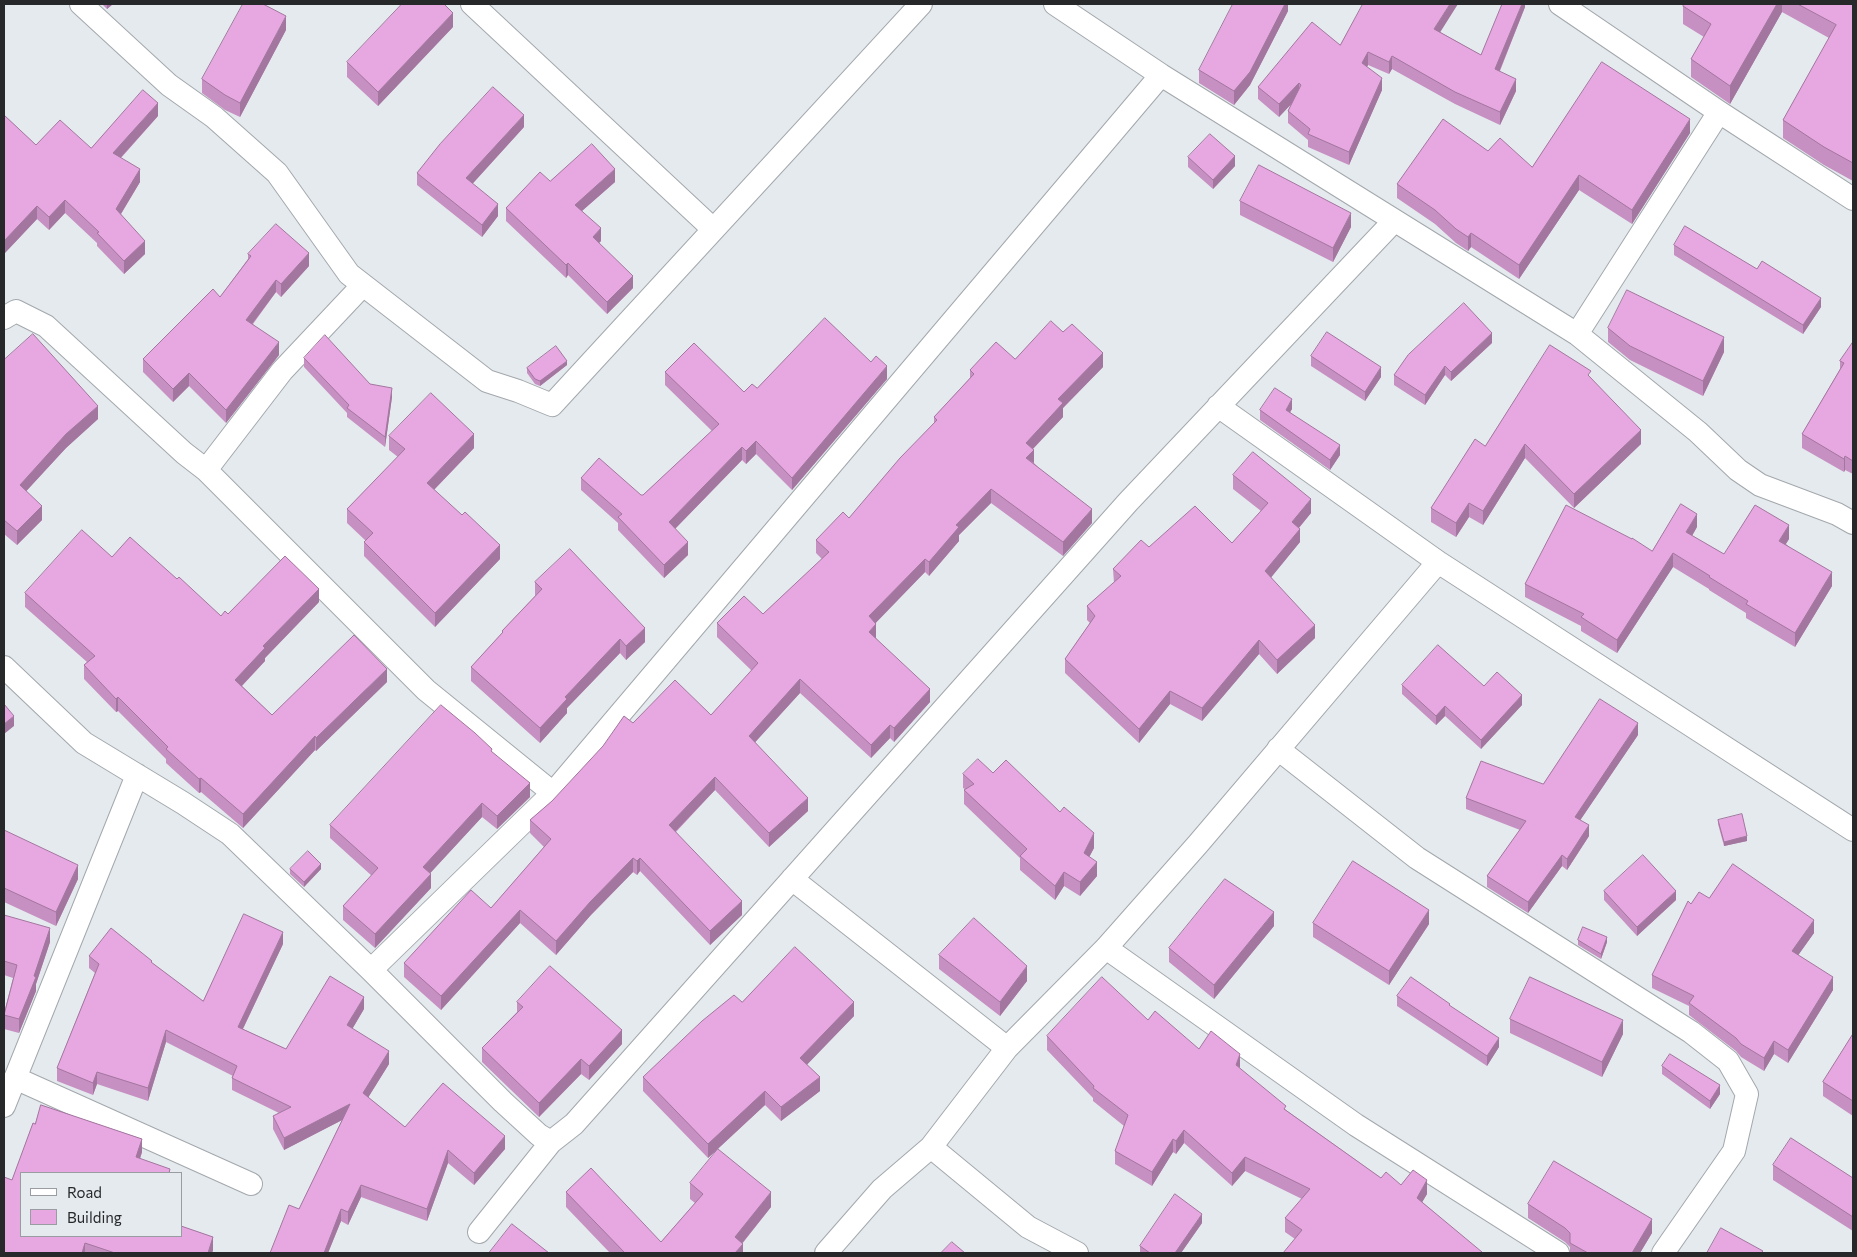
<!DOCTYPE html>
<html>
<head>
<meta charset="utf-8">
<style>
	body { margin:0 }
	#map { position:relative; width:1857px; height:1257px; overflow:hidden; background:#e5eaef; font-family:Commissioner,sans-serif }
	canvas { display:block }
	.frame { position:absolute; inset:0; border:5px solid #262829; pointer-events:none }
	.legend { position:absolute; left:20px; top:1172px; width:162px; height:65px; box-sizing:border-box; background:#e5eaef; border:1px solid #999ca0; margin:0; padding:6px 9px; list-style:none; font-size:15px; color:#262829 }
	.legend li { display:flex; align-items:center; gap:10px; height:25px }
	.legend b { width:25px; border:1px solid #999ca0 }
</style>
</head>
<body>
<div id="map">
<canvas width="1857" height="1257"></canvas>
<div class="frame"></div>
<ul class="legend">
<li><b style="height:6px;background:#fff"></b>Road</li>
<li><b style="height:14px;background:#e7a8e1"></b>Building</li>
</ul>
</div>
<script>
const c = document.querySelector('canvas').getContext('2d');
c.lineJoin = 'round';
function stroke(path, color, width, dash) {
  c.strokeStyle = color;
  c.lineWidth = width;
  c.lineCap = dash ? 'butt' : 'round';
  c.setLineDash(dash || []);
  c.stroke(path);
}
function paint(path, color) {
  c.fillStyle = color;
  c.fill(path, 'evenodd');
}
const minor = new Path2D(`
	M81,4L169,85L214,117L277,173L349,274L487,381L518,391L552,405L921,4
	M472,4L713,229
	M1055,4L1161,75L1577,334L1698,432L1738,470L1760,485L1837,514L1853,523
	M1560,4L1719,112L1853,199
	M4,318L16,311L46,326L184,453L206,470L426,690L553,793
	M1577,334L1719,112
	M1218,406L1438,562L1853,830
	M206,470L282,371L363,285
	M4,667L84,743L183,803L230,834L371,970L503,1102L539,1135L551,1142
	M1278,749L1417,858L1691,1032L1728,1061L1747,1094L1734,1151L1663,1253
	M792,879L1007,1048
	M1106,948L1356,1125L1558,1253
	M371,970L553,793L1161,75
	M15,1078L251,1184
	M4,1106L137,775
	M931,1147L1028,1227L1077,1253
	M479,1232L551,1142L574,1124L1128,502L1394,221
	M826,1253L882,1189L931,1147L1007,1048L1106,948L1198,844L1438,562`);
const wall = new Path2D(`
	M102,4H113L107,9Z
	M1288,4V11L1250,85L1234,105L1199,83V70Z
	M1525,4V7L1500,71L1516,91L1500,125L1455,104L1392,69L1389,74L1368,65L1367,67L1382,90L1349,165L1308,147V140L1288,123V111L1291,104L1279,117L1258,99V87L1340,45L1440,32L1481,55Z
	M1685,4H1853V181L1824,165L1783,138V120L1829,38L1782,12L1730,104L1691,77V59L1704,37L1683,24V6Z
	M453,27L378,106L347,77V62Z
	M286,30L240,117L225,110L202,93V79Z
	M4,115L36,145L91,148L158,116L121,158L140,182L121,214L145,254L124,274L97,246V243L65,213L49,230L37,219L4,254Z
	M524,127L472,184L498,216L482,237L417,185V173Z
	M1690,133L1632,224L1579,190L1519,279L1471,247L1468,251L1456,243L1435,224L1397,198V184L1488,151L1532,167Z
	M1188,157L1235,166L1213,189L1188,167Z
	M550,181L615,182L582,211L601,241L599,243L633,288L607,314L568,275L566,278L506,221V208Z
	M1240,201L1351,227L1333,262L1240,215Z
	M1674,245L1821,307L1803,334L1674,255Z
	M248,254L309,266L281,297L276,292L253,324L279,355L226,423L189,386L173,402L143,372V359L220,297L248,259Z
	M1608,328L1724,352L1703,396L1630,360L1608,342Z
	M1063,332L1103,367L1063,408V417L1033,449L1034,463L1092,523L1063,556L991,503L959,535V541L929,576L925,572L875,623L876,638L930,702L894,742L890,738L871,758L800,693L755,742L808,811L769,847L715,790L676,832L742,915L710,945L640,871L637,875L633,872L590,916L556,955L520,923L441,1010L404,977V963L491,908L544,847L530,833V820L552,801L633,723L711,715L752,671L717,637V623L763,614L822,559L816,553V540L849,518L934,423V417L970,378V370L1015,359Z
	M1492,343L1451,381L1445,375L1425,405L1394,385V375Z
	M1853,343V474L1845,470L1844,472L1802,448V434L1840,369V361Z
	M1311,356L1381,377L1365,401L1311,366Z
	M304,358L370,384L392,397L385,447L347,417V413L304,367Z
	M4,360L98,419L66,448L26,491L42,520L17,545L4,534Z
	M567,365L540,386L535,384L527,373V368Z
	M665,372L744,392L757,388L887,379L792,490L756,454L746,464L742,460L675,529L688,555L664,578L618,530V523L581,490V478L641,495H643L712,431L665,385Z
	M1591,378L1641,444L1574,508L1525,458L1483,525L1469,517L1456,537L1431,522V508L1485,446Z
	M1292,409L1290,412L1340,455L1330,470L1260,420V410Z
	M389,436L474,448L434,490L500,559L435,627L364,556V542L366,541L347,523V509L398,457L389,450Z
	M1233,475L1311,513L1299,528L1300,542L1271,577L1315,638L1277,674L1259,654L1202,721L1170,704L1139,743L1065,673V659L1090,623L1087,620V606L1114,583L1113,569L1149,547L1232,543L1261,511L1233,489Z
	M1697,527L1692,536L1724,554L1789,539L1786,544L1832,586L1795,647L1746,618V613L1709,590V589L1673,567L1617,653L1581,631V626L1525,597V584L1652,551Z
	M112,557L177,579L221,616L228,614L319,602L265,658V661L242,686L272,715L387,682L316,751L315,750L243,828L201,792L199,793L166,763V759L118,711L116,712L84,679V665L87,662L25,607V593Z
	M535,582L645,642L626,660L620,653L567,708V713L540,743L471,681V667L502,633V631L535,596Z
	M1402,685L1484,686L1522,705L1481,749L1445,716L1436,725L1402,694Z
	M1638,735L1580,820L1589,836L1567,870L1562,866L1528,913L1487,887V876L1520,830L1466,809V798L1543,784Z
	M492,752L530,797L497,829L482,817L430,873L431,888L375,948L343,920V906L372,876L330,838V825Z
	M993,773L1094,848L1089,857L1097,876L1080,896L1064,886L1055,900L1020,870V858L964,804V790L965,789L963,788V774Z
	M1718,820L1747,841L1724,846L1718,824Z
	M4,830L78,879L56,926L4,902Z
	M290,869H321L304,887L290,874Z
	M1604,891L1676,900L1637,936L1604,900Z
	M1709,898L1814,933L1798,955L1833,990L1788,1063L1774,1054L1764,1071L1741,1057L1736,1051L1689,1015V1006L1652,988V975L1691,904Z
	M4,915L50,942L36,984V991L19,1033L4,1029V1013L13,978L4,975Z
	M1313,923L1429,924L1389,985L1313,937Z
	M1274,926L1214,999L1169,962V948Z
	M1578,940L1607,942L1601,959L1578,945Z
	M283,944L243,1029L286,1049L364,1009L352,1029L389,1064L368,1097L405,1127L505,1149L474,1185L448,1163L427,1221L361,1197L348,1225L341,1221L328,1253H270L299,1209L342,1120L284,1150L273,1129V1116L279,1113L232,1090V1078L233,1076L166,1042L148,1101L97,1084L93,1095L57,1081V1068L95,973L89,968V956L152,963L203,1001Z
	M939,955L1027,981L1000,1016L939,969Z
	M1397,996L1450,1006L1499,1047L1487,1066L1397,1006Z
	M517,1002L622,1044L589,1080L581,1074L539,1117L482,1062V1048L517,1012Z
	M742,1002L854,1016L807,1064L820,1091L781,1121L765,1105L708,1158L643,1091V1077Z
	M1510,1019L1623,1034L1602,1077L1510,1033Z
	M1853,1034V1116L1823,1096V1082Z
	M1047,1036L1199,1049L1239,1068L1286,1110L1381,1178L1427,1194L1422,1202L1482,1253L1295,1239L1285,1232V1218L1302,1199L1245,1171L1232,1186L1184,1143L1176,1154L1173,1152L1152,1186L1115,1164V1151L1124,1126L1093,1101V1098L1047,1050Z
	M1662,1066L1720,1094L1710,1109L1662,1074Z
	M41,1105L142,1139V1152L140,1159L170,1169V1173H21V1236H181V1226L213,1237V1250L212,1253H4V1177L12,1180L33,1123L35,1124Z
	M1773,1165L1853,1178V1231L1773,1180Z
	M690,1183L771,1207L742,1244L743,1253H610L566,1207V1192L661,1242L695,1203L690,1199Z
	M1528,1204L1652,1233L1640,1253H1570V1247L1565,1242L1528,1218Z
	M1202,1223L1181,1253H1140V1246Z`);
const shadedWall = new Path2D(`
	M107,4H113L107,9Z
	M1285,4H1288V11L1250,85L1234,105V91Z
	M1450,4H1458L1434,42V29Z
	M1522,4H1525V7L1495,82V69Z
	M1777,4H1782V12L1730,104V86Z
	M453,13V27L378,106V92Z
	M286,16V30L240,117V103Z
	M1368,52V65L1362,76V63Z
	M1392,56V69L1389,74V62Z
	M1382,78V90L1349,165V152Z
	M1516,79V91L1500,125V112Z
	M1299,83V96L1279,117V104Z
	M158,103V116L113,166V153Z
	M524,115V127L466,191V178Z
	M1690,119V133L1632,224V210Z
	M1235,156V166L1213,189V180Z
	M140,169V182L116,222V209Z
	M615,169V182L575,217V205Z
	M1579,175V190L1519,279V265Z
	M65,200V213L49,230V217Z
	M498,204V216L482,237V225Z
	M37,206V219L4,254V241Z
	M1351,213V227L1333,262V248Z
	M601,228V241L593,249V237Z
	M1471,233V247L1468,251V237Z
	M145,241V254L124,274V261Z
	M309,253V266L281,297V284Z
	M568,263V275L566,278V265Z
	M633,276V288L607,314V302Z
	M276,280V292L246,332V320Z
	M1821,298V307L1803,334V325Z
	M1492,333V343L1451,381V372Z
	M1724,337V352L1703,396V381Z
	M279,342V355L226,423V410Z
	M1103,353V367L1063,408V417L1026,456V443L1058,399Z
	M567,361V365L540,386V381Z
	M887,366V379L792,490V478Z
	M1445,366V375L1425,405V395Z
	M1381,367V377L1365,401V392Z
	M189,373V386L173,402V389Z
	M392,388V397L385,447V437Z
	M1292,399V409L1286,419V410Z
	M98,406V419L66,448L20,498V485L66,434Z
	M1641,430V444L1574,508V494Z
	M474,434V448L427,497V483Z
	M756,441V454L746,464V451Z
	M1525,444V458L1483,525V511Z
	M1340,445V455L1330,470V460Z
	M742,447V460L669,535V522Z
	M1034,450V463L1026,458Z
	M1845,456V470L1844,472V459Z
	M991,489V503L959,535V541L929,576V562L956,525Z
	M1311,499V513L1292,536V522Z
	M1469,503V517L1456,537V523Z
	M42,506V520L17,545V531Z
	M1092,509V523L1063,556V542Z
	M1697,514V527L1686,546V532Z
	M1789,525V539L1779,554V541Z
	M1300,529V542L1265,585V571Z
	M688,542V555L664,578V565Z
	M500,545V559L435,627V613Z
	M1673,553V567L1617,653V640Z
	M925,559V572L869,630V616Z
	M1832,572V586L1795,647V633Z
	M319,589V602L265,658V661L235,693V680L263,646Z
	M876,624V638L869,646V632Z
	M1315,625V638L1277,674V660Z
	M645,628V642L626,660V646Z
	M620,639V653L567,708V713L540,743V728L565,697Z
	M1259,640V654L1202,721V708Z
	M387,669V682L316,751V738Z
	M800,679V693L749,749V736Z
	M930,689V702L894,742V728Z
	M1170,691V704L1139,743V729Z
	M1522,695V705L1481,749V740Z
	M118,697V711L116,712V699Z
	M1445,706V716L1436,725V716Z
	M14,716V726L4,734V724Z
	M1638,723V735L1575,828V817Z
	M890,725V738L871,758V745Z
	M315,736V750L243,828V814Z
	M715,777V790L669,838V825Z
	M201,778V792L199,793V779Z
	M530,783V797L497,829V816Z
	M808,798V811L769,847V833Z
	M482,803V817L423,881V867Z
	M1589,825V836L1567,870V859Z
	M1094,833V848L1084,867V853Z
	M1747,836V841L1724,846V842Z
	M1562,855V866L1528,913V902Z
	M633,858V872L590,916L556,955V941L590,902Z
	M640,858V871L637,875V861Z
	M1097,862V876L1080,896V882Z
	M321,864V869L304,887V882Z
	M78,865V879L56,926V912Z
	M1064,872V886L1055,900V886Z
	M431,874V888L375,948V934Z
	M1676,891V900L1637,936V927Z
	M742,901V915L710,945V931Z
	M520,910V923L441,1010V996Z
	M1429,910V924L1389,985V971Z
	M1274,912V926L1214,999V985Z
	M1814,920V933L1792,964V951Z
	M50,928V942L36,984V991L19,1033V1019Z
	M283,932V944L238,1039V1027Z
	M1607,937V942L1601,959V954Z
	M1027,966V981L1000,1016V1002Z
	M1833,977V990L1788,1063V1050Z
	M364,997V1009L347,1038V1025Z
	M854,1002V1016L800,1072V1058Z
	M1623,1020V1034L1602,1077V1062Z
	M166,1030V1042L148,1101V1088Z
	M622,1030V1044L589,1080V1066Z
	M1499,1038V1047L1487,1066V1056Z
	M1774,1041V1054L1764,1071V1058Z
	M389,1051V1064L363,1106V1093Z
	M1240,1054V1068L1236,1065Z
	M581,1059V1074L539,1117V1103Z
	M97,1072V1084L93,1095V1083Z
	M820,1077V1091L781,1121V1107Z
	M1720,1085V1094L1710,1109V1101Z
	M765,1091V1105L708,1158V1144Z
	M350,1104V1116L284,1150V1138Z
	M1184,1130V1143L1176,1154V1141Z
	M505,1136V1149L474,1185V1173Z
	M142,1139V1152L136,1170V1157Z
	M1173,1139V1152L1152,1186V1172Z
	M448,1150V1163L427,1221V1209Z
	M1245,1157V1171L1232,1186V1173Z
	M1427,1180V1194L1417,1211V1198Z
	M361,1185V1197L348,1225V1212Z
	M771,1192V1207L735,1252V1237Z
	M341,1209V1221L328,1253H324Z
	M1202,1214V1223L1181,1253H1175Z
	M1652,1219V1233L1640,1253H1632Z
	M213,1237V1250L212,1253H208Z
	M85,1243V1253H82Z
	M743,1244V1253H735Z`);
const building = new Path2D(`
	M243,4H263L286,16L240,103L225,95L202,79Z
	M402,4H444L453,13L378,92L347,62Z
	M1233,4H1285L1250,72L1234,91L1199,70Z
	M1363,4H1450L1434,29L1481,55L1502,4H1522L1495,69L1516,79L1500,112L1455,92L1392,56L1389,62L1368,52L1362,63L1382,78L1349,152L1308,134L1310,129L1288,111L1301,85L1299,83L1279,104L1258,87L1312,22L1340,45Z
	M1685,4H1777L1730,86L1691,59L1711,24L1683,6Z
	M1798,4H1853V163L1824,147L1783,120L1836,25Z
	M1602,62L1690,119L1632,210L1579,175L1519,265L1471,233L1468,237L1456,229L1435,210L1397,184L1443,119L1488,151L1500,138L1532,167Z
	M493,87L524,115L466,178L498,204L482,225L417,173L440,144Z
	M143,90L158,103L113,153L140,169L116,209L145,241L124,261L97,233L99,232L65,200L49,217L37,206L4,241V115L36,145L60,120L91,148Z
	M1210,134L1235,156L1213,180L1188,157Z
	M592,144L615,169L575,205L601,228L593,237L633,276L607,302L568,263L566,265L506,208L540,172L550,181Z
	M1259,165L1351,213L1333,248L1240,201Z
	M276,224L309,253L281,284L276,280L246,320L279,342L226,410L189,373L173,389L143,359L213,289L220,297L251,256L248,254Z
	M1685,226L1757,269L1762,261L1821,298L1803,325L1674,245Z
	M1627,290L1724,337L1703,381L1630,346L1608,328Z
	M1464,303L1492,333L1451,372L1445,366L1425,395L1394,375L1408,355Z
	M825,318L871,362L876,356L887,366L792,478L756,441L746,451L742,447L669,522L688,542L664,565L618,517L622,514L581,478L599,458L641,495H643L719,424L665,372L694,343L744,392L752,384L757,388Z
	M1051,321L1063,332L1072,324L1103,353L1058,399L1063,403L1026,443L1034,450L1026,458L1092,509L1063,542L991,489L956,525L959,527L929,562L925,559L869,616L876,624L869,632L930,689L894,728L890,725L871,745L800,679L749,736L808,798L769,833L715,777L669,825L742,901L710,931L640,858L637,861L633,858L590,902L556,941L520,910L441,996L404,963L471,890L491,908L551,839L530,820L552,801L603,746L624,716L633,723L675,680L711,715L758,663L717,623L744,596L763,614L829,552L816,540L843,512L849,518L900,458L937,420L934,417L974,374L970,370L996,342L1015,359Z
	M1327,332L1381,367L1365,392L1311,356Z
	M33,334L98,406L66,434L20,485L42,506L17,531L4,520V360Z
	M325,335L370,384L392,388L385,437L347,408L349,405L304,358Z
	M1853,342V461L1845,456L1844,459L1802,434L1844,363L1840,361Z
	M1550,345L1591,371L1588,375L1641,430L1574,494L1525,444L1483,511L1469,503L1456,523L1431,508L1475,439L1485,446Z
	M556,346L567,361L540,381L535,379L527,368Z
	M1275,388L1292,399L1286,410L1340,445L1330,460L1260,410Z
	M431,393L474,434L427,483L462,515L465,512L500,545L435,613L364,542L373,533L347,509L405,449L389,436Z
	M1253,452L1311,499L1292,522L1300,529L1265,571L1315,625L1277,660L1259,640L1202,708L1170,691L1139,729L1065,659L1095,616L1087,606L1121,576L1113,569L1141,540L1149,547L1195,506L1232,543L1268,503L1233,475Z
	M1681,504L1697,514L1686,532L1724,554L1755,505L1789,525L1779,541L1832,572L1795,633L1746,604L1748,601L1709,577L1710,576L1673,553L1617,640L1581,617L1584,614L1525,584L1566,505L1632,539V538L1652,551Z
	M82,530L112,557L130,537L177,579L179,577L221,616L225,611L228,614L285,556L319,589L263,646L265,648L235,680L272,715L354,635L387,669L316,738L315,736L243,814L201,778L199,779L166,749L168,747L118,697L116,699L84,665L95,656L25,593Z
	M570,549L645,628L626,646L620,639L565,697L567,699L540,728L471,667L503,632L502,631L542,589L535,582Z
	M1438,645L1484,686L1497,672L1522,695L1481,740L1445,706L1436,716L1402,685Z
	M1600,699L1638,723L1575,817L1589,825L1567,859L1562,855L1528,902L1487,876L1526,821L1466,798L1481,761L1543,784Z
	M4,704L14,716L4,724Z
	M441,705L475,733L492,749L491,751L530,783L497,816L482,803L423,867L431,874L375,934L343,906L378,868L330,825Z
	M978,759L993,773L1006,760L1060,812L1064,807L1094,833L1084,853L1097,862L1080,882L1064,872L1055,886L1020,856L1027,849L964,790L974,784L963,774Z
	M1742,814L1747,836L1724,842L1718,820Z
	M4,830L78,865L56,912L4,888Z
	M308,851L321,864L304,882L290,869Z
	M1643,855L1676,891L1637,927L1604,891Z
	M1353,861L1429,910L1389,971L1313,923Z
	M1733,864L1814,920L1792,951L1833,977L1788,1050L1774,1041L1764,1058L1741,1044L1736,1038L1689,1003L1694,996L1652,975L1688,901L1691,904L1699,892L1709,898Z
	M1225,879L1274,912L1214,985L1169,948Z
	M244,914L283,932L238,1027L286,1049L330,976L364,997L347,1025L389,1051L363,1093L405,1127L443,1083L505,1136L474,1173L448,1150L427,1209L361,1185L348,1212L341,1209L324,1253H270L289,1205L299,1209L350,1104L284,1138L273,1116L291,1107L232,1078L237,1066L166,1030L148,1088L97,1072L93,1083L57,1068L99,964L89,956L111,928L152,961L151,962L203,1001Z
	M4,915L50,928L34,976L36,977L19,1019L4,1015L17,965L4,961Z
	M974,918L1027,966L1000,1002L939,955Z
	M1583,927L1607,937L1601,954L1578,940Z
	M795,947L854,1002L800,1058L820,1077L781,1107L765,1091L708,1144L643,1077L702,1021L734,995L742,1002Z
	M550,966L622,1030L589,1066L581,1059L539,1103L482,1048L523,1007L517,1002Z
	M1102,977L1148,1020L1155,1011L1199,1049L1211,1031L1240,1054L1236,1065L1286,1106L1284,1109L1381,1178L1386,1172L1401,1185L1413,1170L1427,1180L1417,1198L1482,1252V1253H1283L1302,1230L1285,1218L1310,1189L1245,1157L1232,1173L1184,1130L1176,1141L1173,1139L1152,1172L1115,1151L1128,1115L1093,1088L1094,1086L1047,1036Z
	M1411,977L1450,1004L1449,1005L1499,1038L1487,1056L1397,996Z
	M1530,977L1623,1020L1602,1062L1510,1019Z
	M1853,1034V1101L1823,1082Z
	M1670,1054L1720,1085L1710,1101L1662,1066Z
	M41,1105L142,1139L136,1157L170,1169L169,1173H21V1236H181V1226L213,1237L208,1253H115L85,1243L82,1253H4V1177L12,1180L33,1123L35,1124Z
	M1791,1138L1853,1178V1217L1773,1165Z
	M718,1149L771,1192L735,1237L743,1244L735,1253H625L566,1192L591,1168L661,1242L703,1194L690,1183Z
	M1554,1161L1652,1219L1632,1253H1588L1570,1243V1233L1565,1228L1528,1204Z
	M1175,1194L1202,1214L1175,1253H1150L1140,1246Z
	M512,1224L549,1253H489Z
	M1721,1228L1763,1251L1761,1253H1707Z
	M952,1242L965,1253H941Z`);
stroke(minor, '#a3a8ac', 24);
stroke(minor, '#fff', 22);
paint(wall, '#c790c2');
paint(shadedWall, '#a2769e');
paint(building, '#e7a8e1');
stroke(building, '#a2769e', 1);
</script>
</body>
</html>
